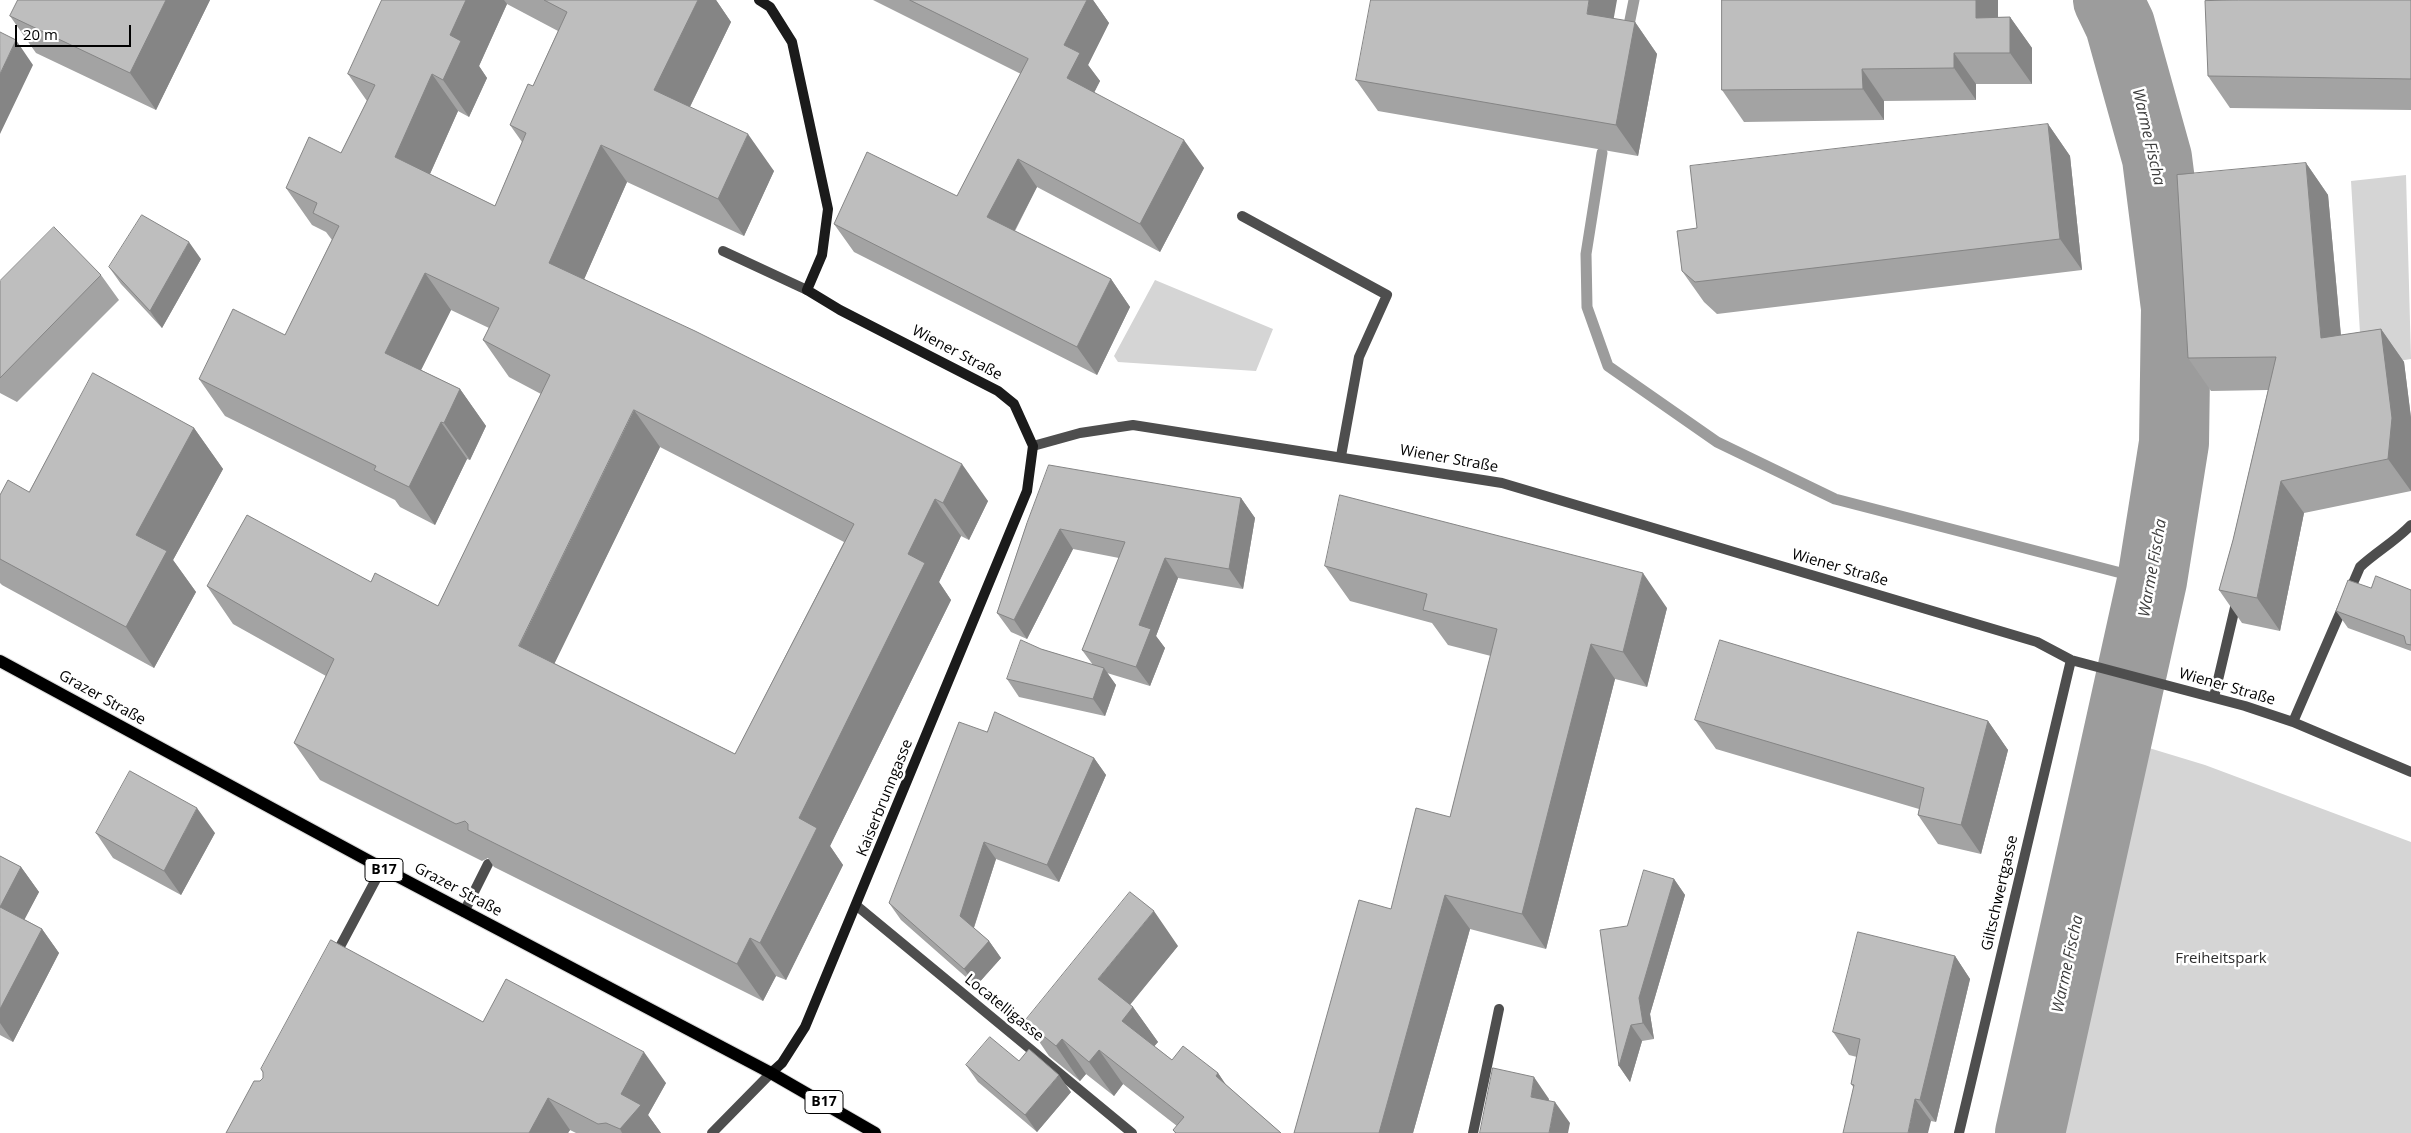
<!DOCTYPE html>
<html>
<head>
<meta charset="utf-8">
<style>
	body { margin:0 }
	#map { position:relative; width:2411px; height:1133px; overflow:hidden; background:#fff; font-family:"Open Sans",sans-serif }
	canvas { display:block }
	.scale { position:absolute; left:15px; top:25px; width:116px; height:22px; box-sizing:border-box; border:2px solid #000; border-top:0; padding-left:6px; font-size:15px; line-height:18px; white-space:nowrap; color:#000; -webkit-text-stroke:4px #fff; paint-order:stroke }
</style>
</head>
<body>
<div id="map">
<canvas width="2411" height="1133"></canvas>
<div class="scale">20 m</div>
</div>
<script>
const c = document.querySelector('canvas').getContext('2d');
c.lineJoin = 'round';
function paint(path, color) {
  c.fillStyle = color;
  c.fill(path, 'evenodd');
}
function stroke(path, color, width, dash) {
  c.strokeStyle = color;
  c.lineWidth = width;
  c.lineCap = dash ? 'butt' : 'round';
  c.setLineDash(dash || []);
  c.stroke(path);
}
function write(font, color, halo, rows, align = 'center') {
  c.font = font + ' "Open Sans",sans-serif';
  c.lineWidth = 5;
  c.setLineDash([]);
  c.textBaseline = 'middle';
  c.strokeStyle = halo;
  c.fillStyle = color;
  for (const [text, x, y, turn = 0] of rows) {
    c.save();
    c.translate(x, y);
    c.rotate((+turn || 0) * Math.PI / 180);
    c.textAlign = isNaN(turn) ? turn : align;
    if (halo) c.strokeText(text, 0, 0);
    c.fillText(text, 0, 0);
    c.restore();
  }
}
const green = new Path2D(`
	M2406,175L2411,359L2362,367L2351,181Z
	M1155,280L1273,329L1256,371L1118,362L1114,356Z
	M2093,731L2205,765L2411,842V1133H2001Z`);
const stream = new Path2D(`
	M1627,35L1634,0
	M1602,153L1586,254L1587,307L1608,366L1717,442L1835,499L2152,581`);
const river = new Path2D(`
	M2030,1133L2152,581L2174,443L2176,308L2157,158L2120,25L2108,0`);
const lane = new Path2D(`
	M1242,216L1387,295L1359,357L1341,456
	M723,251L807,290
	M2214,697L2237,599
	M464,912L488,864
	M335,956L382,868`);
const street = new Path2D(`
	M1033,446L1080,433L1133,425L1502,483L2037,642L2071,660L2245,706L2293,722L2411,772
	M2293,722L2360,567C2376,552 2396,541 2411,525
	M857,906L1132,1133
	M712,1133L771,1073
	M1473,1133L1499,1009
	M1959,1133L2071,660`);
const secondary = new Path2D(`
	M759,0L770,7L792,42L828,209L822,255L807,290L840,310L998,391L1014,404L1033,446L1027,491L805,1027L782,1063L771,1073`);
const primary = new Path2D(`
	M0,661L382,868L771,1073L875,1133`);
const wall = new Path2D(`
	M18,0H210L156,110L36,53L10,16Z
	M382,0H716L731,22L690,107L774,171L744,236L627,182L584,279L988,501L969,540L961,536L939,582L951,600L830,846L843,865L786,980L776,976L763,1001L494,867L488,858L482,861L320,780L294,743L326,676L233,624L207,586L371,582L438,606L541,394L509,377L483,340L489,328L451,310L421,370L460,389L486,426L470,460L467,459L435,525L400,507L395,500L225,416L199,379L285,335L332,240L326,232L312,225L286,188L341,153L367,101L348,74ZM507,4L558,31L533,86L510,125L522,142L495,206L430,174L458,111L469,117L487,78L479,66ZM660,447L844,542L735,754L554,663Z
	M873,0H1093L1109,23L1088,65L1100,81L1094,92L1204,168L1160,252L1037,187L1015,231L1111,279L1130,307L1097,375L854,252L834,224L957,196L1021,74Z
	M2411,0V110L2230,108L2208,76Z
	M1998,17H2010L2032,48V84H1976V100L1884,101V120L1744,122L1722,90Z
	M1614,19L1635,22L1657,54L1638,156L1378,111L1356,80Z
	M2048,124L2070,156L2082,270L1717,314L1704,302L1682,271L1697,228Z
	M2306,163L2328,195L2341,335L2381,329L2404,362L2411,418V491L2304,513L2280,631L2242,623L2219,590L2233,540L2268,390L2211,391L2188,358Z
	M201,259L162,328L121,284L109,267Z
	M101,275L119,300L17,402L0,393V281Z
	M194,428L223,469L173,560L196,592L154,668L2,585L0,583V495L29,492Z
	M1241,498L1255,518L1243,589L1178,578L1156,636L1165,648L1150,686L1107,673L1116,685L1105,716L1019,697L1007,679L1041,649L1093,665L1082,650L1119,558L1073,549L1027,639L1011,632L997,613L1027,523Z
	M1325,566L1667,608L1647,687L1615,679L1546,949L1470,929L1413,1133H1294L1391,909L1450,817L1491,656L1448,645L1432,623L1350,601Z
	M2371,588L2411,590V651L2348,628L2336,611Z
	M1695,720L1988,721L2008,750L1981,854L1938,844L1918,815L1919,809L1716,749Z
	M987,732L1094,758L1106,775L1059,882L996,859L974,928L989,941L1001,958L976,986L901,920L889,903Z
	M96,833H215L181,895L113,858Z
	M0,856L21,867L39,892L24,919L42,929L59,953L13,1042L0,1035Z
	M1674,879L1685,895L1650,1014L1654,1039L1642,1041L1630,1082L1619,1066L1627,926Z
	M1178,946L1130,1005L1133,1007L1158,1042L1154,1046L1172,1060L1218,1073L1225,1084L1281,1133H1175L1173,1130L1177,1126L1123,1084L1114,1096L1086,1074L1080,1081L1049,1056L1025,1021Z
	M1955,956L1970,979L1936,1122L1931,1121L1854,1088L1851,1084L1857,1057L1849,1055L1833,1032Z
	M483,1022L666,1083L648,1115L661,1133H576L570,1130L568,1133H226L260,1081L263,1078V1073L261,1069Z
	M966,1065L1071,1092L1037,1132L978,1082Z`);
const shadedWall = new Path2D(`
	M166,0H210L156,110L130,73Z
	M466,0H504L507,4L479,66L487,78L469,117L443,80L450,35Z
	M698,0H716L731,22L680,127L654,90Z
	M1087,0H1093L1109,23L1088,65L1100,81L1087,107L1067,78L1064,45Z
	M1589,0H1617L1609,45L1587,14Z
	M1976,0H1998V49L1976,18Z
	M2010,17L2032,48V84L2010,53Z
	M1635,22L1657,54L1638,156L1616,125Z
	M16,40L33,65L0,134V74Z
	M1954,53L1976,84V100L1954,68Z
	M1862,69L1884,101V120L1863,89Z
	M432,74L458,111L421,194L395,157Z
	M2048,124L2070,156L2082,270L2060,239Z
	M748,134L774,171L744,236L718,199Z
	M1184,140L1204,168L1160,252L1140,224Z
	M601,145L627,182L575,300L549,263Z
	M1018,159L1037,187L1007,245L987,217Z
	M2306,163L2328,195L2344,370L2321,338Z
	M189,242L201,259L162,328L150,311Z
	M425,273L451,310L411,390L385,353Z
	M1111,279L1130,307L1097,375L1077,347Z
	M2381,329L2404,362L2411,418V491L2388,459Z
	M460,389L486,426L470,460L444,423Z
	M634,410L660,447L545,683L519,646Z
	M441,422L467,459L435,525L409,487Z
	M194,428L223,469L173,560L196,592L154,668L126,627L136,535Z
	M962,464L988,501L969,540L943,503Z
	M2281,481L2304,513L2280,631L2257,598Z
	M1241,498L1255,518L1243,589L1229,569Z
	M935,499L961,536L939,582L951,600L830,846L843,865L786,980L760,943L799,818L908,554Z
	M1060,529L1073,549L1027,639L1014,620Z
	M1165,558L1178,578L1156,636L1165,648L1150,686L1136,667L1139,625Z
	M1643,573L1667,608L1647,687L1623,652Z
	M1591,644L1615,679L1546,949L1522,914Z
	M1104,668L1116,685L1105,716L1093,699Z
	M1988,721L2008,750L1981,854L1961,825Z
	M1094,758L1106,775L1059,882L1047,865Z
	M197,808L215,833L181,895L164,871Z
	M984,842L996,859L972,933L960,916Z
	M21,867L39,892L18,932L0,907Z
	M1674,879L1685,895L1650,1014L1654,1039L1643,1023L1639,998Z
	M1445,895L1470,929L1413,1133H1379Z
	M1154,911L1178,946L1123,1013L1098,979Z
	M42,929L59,953L13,1042L0,1023V1009Z
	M750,938L776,976L763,1001L737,964Z
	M989,941L1001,958L976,986L964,969Z
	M1955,956L1970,979L1936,1122L1920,1100Z
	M1133,1007L1158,1042L1146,1056L1122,1021Z
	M1631,1025L1642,1041L1630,1082L1619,1066Z
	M1062,1039L1086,1074L1080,1081L1056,1046Z
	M1099,1050L1123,1084L1114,1096L1089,1062Z
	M644,1052L666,1083L648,1115L661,1133H622L620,1129L621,1094Z
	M1218,1073L1242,1108L1216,1076Z
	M1059,1075L1071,1092L1037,1132L1025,1115Z
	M1534,1077L1549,1099L1546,1119L1531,1097Z
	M548,1098L570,1130L568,1133H529Z
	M1915,1099L1931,1121L1928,1133H1908Z
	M1555,1102L1570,1123L1568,1133H1549Z`);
const building = new Path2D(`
	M18,0H166L130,73L10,16Z
	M382,0H466L450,35L461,41L443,80L432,74L395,157L495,206L526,133L510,125L528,84L533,86L567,12L544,0H698L654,90L748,134L718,199L601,145L549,263L695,331L962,464L943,503L935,499L908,554L925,563L799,818L817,828L760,943L750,938L737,964L468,830V824L465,821L456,824L294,743L334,659L207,586L247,515L371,582L375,573L438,606L550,375L483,340L499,308L425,273L385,353L460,389L444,423L441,422L409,487L374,470L376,466L199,379L233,309L285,335L339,226L313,213L317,203L286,188L309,137L341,153L375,85L348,74ZM634,410L854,524L735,754L519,646Z
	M910,0H1087L1064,45L1080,53L1067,78L1184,140L1140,224L1018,159L987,217L1111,279L1077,347L834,224L867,152L957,196L1028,59Z
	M1371,0H1589L1587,14L1635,22L1616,125L1356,80Z
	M1722,0H1976V18L2010,17V53H1954V68L1862,69L1863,89L1722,90Z
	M2239,0H2411V79L2208,76L2205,1Z
	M0,32L16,40L0,74Z
	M2048,124L2060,239L1695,282L1682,271L1677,231L1697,228L1690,166Z
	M2306,163L2321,338L2381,329L2392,418L2388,459L2281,481L2257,598L2219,590L2233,540L2276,357L2188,358L2177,175Z
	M142,215L189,242L150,311L109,267Z
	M54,227L101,275L0,378V281Z
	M93,373L194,428L136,535L167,551L126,627L0,559V495L8,480L29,492Z
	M1049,465L1241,498L1229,569L1165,558L1139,625L1151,629L1136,667L1082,650L1125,542L1060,529L1014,620L997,613L1027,523Z
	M1340,495L1643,573L1623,652L1591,644L1522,914L1445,895L1379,1133H1294L1359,900L1391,909L1416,808L1450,817L1497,629L1423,610L1427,594L1325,566Z
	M2376,576L2411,590V645L2406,644L2404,636L2336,611L2348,580L2371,588Z
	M1021,640L1041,649L1104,668L1093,699L1007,679Z
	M1720,640L1988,721L1961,825L1918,815L1924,788L1695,720Z
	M995,712L1094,758L1047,865L984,842L960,916L989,941L964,969L889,903L959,722L987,732Z
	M130,771L197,808L164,871L96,833Z
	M0,856L21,867L0,907L42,929L0,1009Z
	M1644,870L1674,879L1639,998L1643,1023L1631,1025L1619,1066L1600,930L1627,926Z
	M1130,892L1154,911L1098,979L1133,1007L1122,1021L1172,1060L1183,1046L1218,1073L1216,1076L1281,1133H1176L1173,1130L1184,1117L1099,1050L1089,1062L1062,1039L1056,1046L1025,1021Z
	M1858,932L1955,956L1920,1100L1915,1099L1908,1133H1843L1854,1085L1851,1084L1860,1039L1833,1032Z
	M331,940L483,1022L506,979L644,1052L621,1094L641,1105L620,1129L606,1123L598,1124L548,1098L529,1133H226L254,1081H260L263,1078V1072L261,1069Z
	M990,1037L1019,1061L1029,1049L1059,1075L1025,1115L966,1065Z
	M1493,1068L1534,1077L1531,1097L1555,1102L1549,1133H1480Z`);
const shields = [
	[384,870,38],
	[824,1102,38]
];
const shieldNames = [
	["B17",384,870],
	["B17",824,1102]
];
const streetNames = [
	["Wiener Straße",957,353,28],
	["Wiener Straße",1449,459,10],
	["Wiener Straße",1840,568,16],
	["Wiener Straße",2227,687,16],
	["Grazer Straße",102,698,29],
	["Kaiserbrunngasse",885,798,-68],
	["Grazer Straße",458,890,28],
	["Giltschwertgasse",2000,893,-77],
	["Locatelligasse",1004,1008,39]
];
const parkNames = [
	["Freiheitspark",2221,959]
];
const waterNames = [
	["Warme Fischa",2148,137,77],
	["Warme Fischa",2153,568,-80],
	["Warme Fischa",2068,964,-78]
];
paint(green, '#d5d5d5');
stroke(stream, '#9c9c9c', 11);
stroke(river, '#9c9c9c', 70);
stroke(primary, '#dbdbdb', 14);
stroke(lane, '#4e4e4e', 10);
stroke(street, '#4e4e4e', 10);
stroke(secondary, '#1b1b1b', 10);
stroke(primary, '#000', 12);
paint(wall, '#a3a3a3');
paint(shadedWall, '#858585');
paint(building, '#bebebe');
stroke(building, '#858585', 1);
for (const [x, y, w] of shields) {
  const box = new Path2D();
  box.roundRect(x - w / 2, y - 11.5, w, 23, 4);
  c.fillStyle = '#fff';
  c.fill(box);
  stroke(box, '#000', 1);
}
write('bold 14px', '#000', null, shieldNames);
write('15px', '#000', '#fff', streetNames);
write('15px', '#2c2c2c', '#fff', parkNames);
write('italic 16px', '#3d3d3d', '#fff', waterNames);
</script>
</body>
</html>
